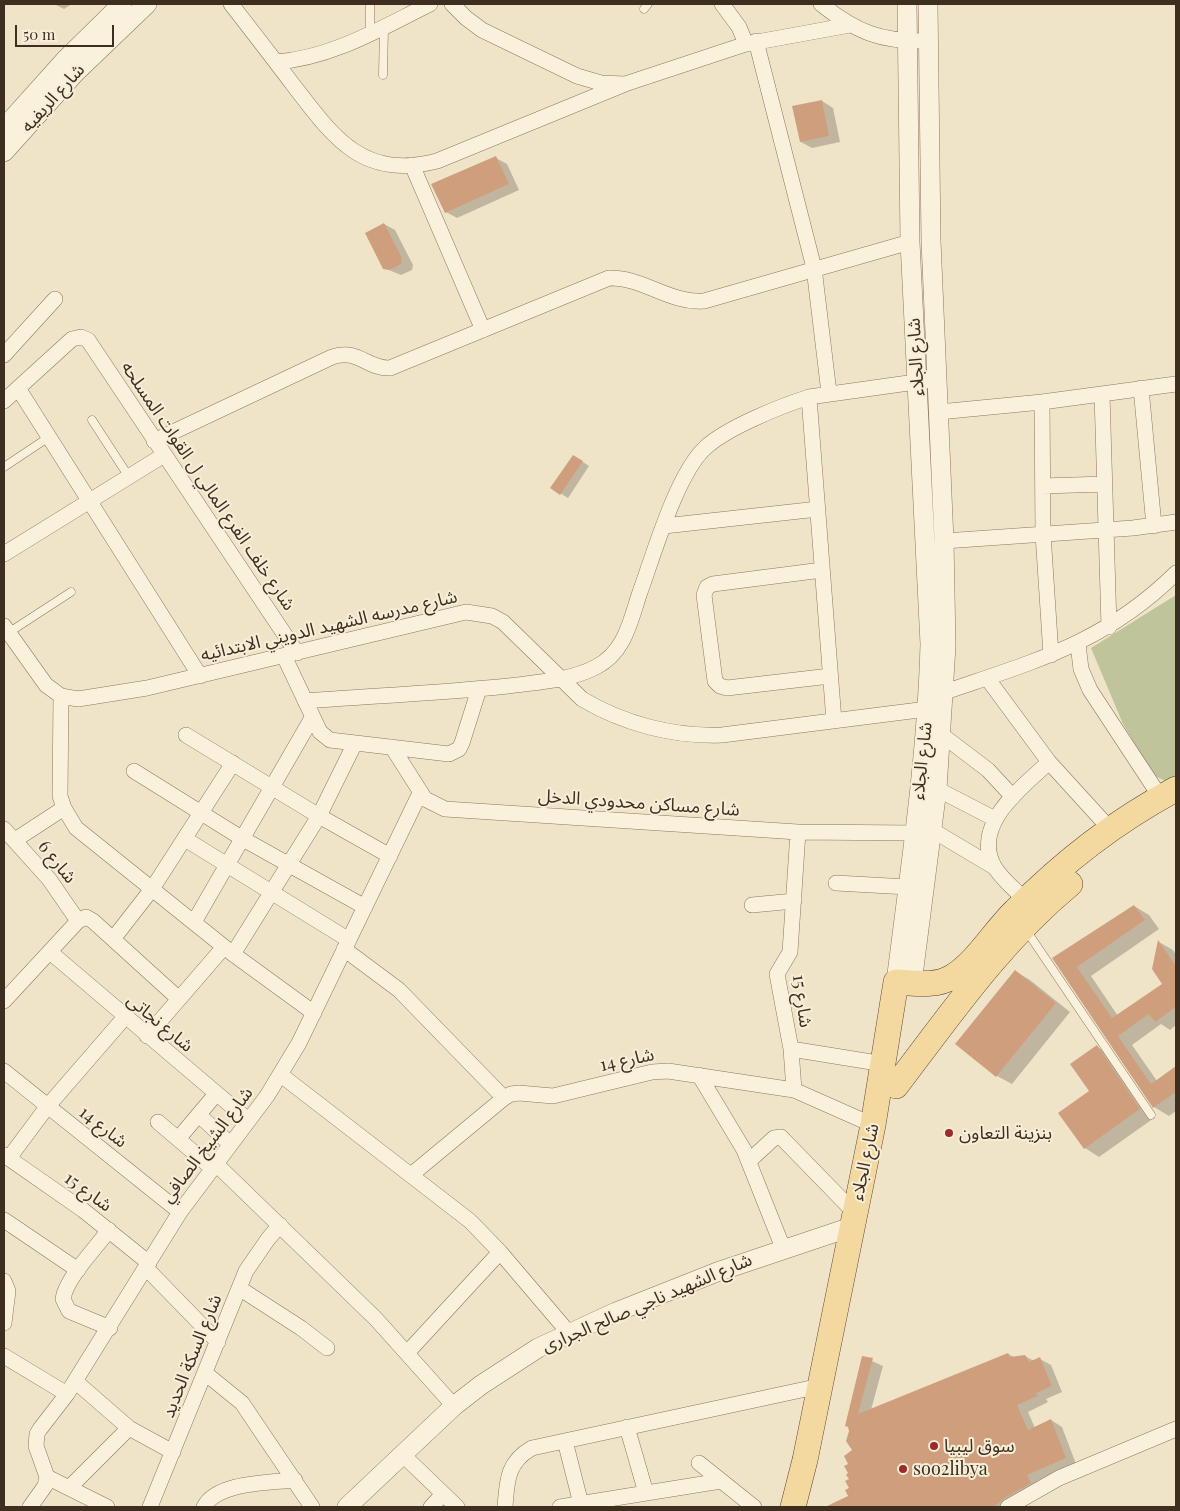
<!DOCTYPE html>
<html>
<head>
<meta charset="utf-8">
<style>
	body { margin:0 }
	#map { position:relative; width:1180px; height:1511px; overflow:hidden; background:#f0e4c8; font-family:"Playfair Display",serif }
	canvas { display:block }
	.frame { position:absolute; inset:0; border:5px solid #3d2e20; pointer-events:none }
	.scale { position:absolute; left:15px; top:25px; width:99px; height:22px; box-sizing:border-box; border:2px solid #3d2e20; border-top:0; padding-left:6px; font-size:15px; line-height:18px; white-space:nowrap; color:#3d2e20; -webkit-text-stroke:4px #f7eed8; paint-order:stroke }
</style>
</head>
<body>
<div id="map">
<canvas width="1180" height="1511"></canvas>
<div class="frame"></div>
<div class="scale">50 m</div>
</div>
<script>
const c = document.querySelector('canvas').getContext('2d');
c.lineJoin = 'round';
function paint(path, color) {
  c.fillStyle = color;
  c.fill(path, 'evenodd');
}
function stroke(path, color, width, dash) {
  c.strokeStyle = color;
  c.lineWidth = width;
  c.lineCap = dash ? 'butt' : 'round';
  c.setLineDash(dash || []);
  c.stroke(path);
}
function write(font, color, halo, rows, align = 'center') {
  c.font = font + ' "Playfair Display","Noto Sans Arabic",serif';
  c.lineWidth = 4;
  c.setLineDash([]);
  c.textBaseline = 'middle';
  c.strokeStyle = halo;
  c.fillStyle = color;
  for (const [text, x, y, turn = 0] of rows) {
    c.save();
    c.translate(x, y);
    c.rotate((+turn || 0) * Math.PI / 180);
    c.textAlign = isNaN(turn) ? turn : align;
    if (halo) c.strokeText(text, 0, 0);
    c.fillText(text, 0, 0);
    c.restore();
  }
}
const cemetery = new Path2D(`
	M1176,595V779L1169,783L1153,775L1123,724L1091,648Z`);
const shadow = new Path2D(`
	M54,4H72L64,9Z
	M822,101L833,108L840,142L812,148L801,142Z
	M496,158L507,164L519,190L457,218L446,212Z
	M384,224L395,230L413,265L412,270L401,275L384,268Z
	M580,460L589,466L568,498L552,488Z
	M1134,906L1149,915L1159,929L1091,976L1118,1016L1163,984L1159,942L1173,950L1176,955V1025L1170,1030L1161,1024L1132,1045L1157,1081L1176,1068V1111L1169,1116L1154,1107L1054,959Z
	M1015,971L1030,980L1070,1012L1012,1084L997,1076L957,1043Z
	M1097,1047L1112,1055L1154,1118L1099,1157L1085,1148Z
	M1008,1354L1014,1357L1025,1356L1034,1361L1040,1359L1051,1365L1062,1392L1046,1399L1048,1402L1028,1412L1035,1428L1051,1420L1062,1427L1076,1464L1037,1481L1041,1489L1013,1507H843L840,1501L850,1496L849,1464L854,1450L863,1357L883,1366L871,1410Z`);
const building = new Path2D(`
	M822,100L829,136L800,142L792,106Z
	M496,156L509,184L445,213L431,184Z
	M384,223L402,258L401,264L389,270L383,269L365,233Z
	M573,455L583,461L560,495L550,488Z
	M1134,905L1145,920L1077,967L1112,1018L1162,984L1152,969L1158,940L1176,966V1007L1155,1022L1149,1014L1118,1036L1151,1084L1176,1066V1092L1153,1108L1052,958Z
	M1015,970L1056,1003L996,1077L955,1044Z
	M1097,1045L1140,1109L1084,1149L1058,1113L1089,1091L1070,1064Z
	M1008,1353L1010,1357L1025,1355L1029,1362L1040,1357L1052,1386L1036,1393L1038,1396L1017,1405L1028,1430L1051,1419L1066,1458L1027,1475L1031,1483L1003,1499L994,1507H825L848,1496L845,1490L849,1488L845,1481L849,1479L846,1475L848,1473L844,1466L848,1464L844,1456L852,1450L846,1441L849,1431L848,1427L845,1426L862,1356L873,1358L858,1414Z`);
const service = new Path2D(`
	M370,4V33
	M644,9L648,4
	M383,75L384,27
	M92,420L129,477
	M4,467L49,437
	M8,633L71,592
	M1026,930L1151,1115`);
const minor = new Path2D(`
	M231,4C252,31 273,58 294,86C334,138 363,180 437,161L625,84
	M452,4L466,18L482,30L577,76L601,83L625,84L746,44L850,25
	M722,4L739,27L746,44
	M821,4C856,32 881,42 927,41
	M756,41L814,268L829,393
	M276,62C332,58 381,28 430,4
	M412,165L483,330
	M4,355L55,299
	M18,388L200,676
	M1141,388L1154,526
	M1102,394L1109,627
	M809,397L834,721
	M4,401L72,339L81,337L88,340L297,653
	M1042,402L1043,534L1051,655
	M939,412L1042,402L1176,384
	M154,441L332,357C358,348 367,369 390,368L609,278C643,277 670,304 704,301L910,242
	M1043,486L1105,484
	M664,526L818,509
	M944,541L1133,528L1176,522
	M4,554L164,455
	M822,570L713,584L707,587L704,595L715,681L720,686L727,688L830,676
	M4,626L46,685L61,696L78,699L147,688L466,612L492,616L503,622L582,699C624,724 674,737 722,735L927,709
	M1078,644L1081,669L1090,690L1161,798
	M284,656L320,732L330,740L449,754L459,749L462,743L479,689
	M987,678L1049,762L1111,830
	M945,692C1035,661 1105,643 1176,573
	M61,696L60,796L64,808L76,828L233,954L314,1013
	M305,701C372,696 440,693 508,686C537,682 569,681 596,667C624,653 630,623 639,595C653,557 676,475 705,448C726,428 781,406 809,397L937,379
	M186,735L319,816L390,856
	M942,735L988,770L1013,797
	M392,747L425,799L445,809L798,832L915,833
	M134,771L243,839L365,907
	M937,789L995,819
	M4,829L49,879L78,921
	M932,830L994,867
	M185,839L349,940
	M15,840L64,808
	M836,883L908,887
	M1025,900C1016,890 1001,879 994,866C971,824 1024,786 1049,762
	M752,905L794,901
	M194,922L312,718
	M113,939L152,889L233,763
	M344,949L399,990L504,1098
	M50,952L248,1120
	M233,954L319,816L355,743
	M4,1001L78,921L86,917L93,921L179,999
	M147,1036L224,947
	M791,1049L884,1064
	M4,1071L180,1212
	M281,1075L470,1221L500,1252L569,1333
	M699,1075L744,1150L783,1248
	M794,1090L791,1049L777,974L790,952L798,832
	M199,1115L230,1144
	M158,1122L212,1168
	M178,1139L216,1094
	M4,1155L83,1210L149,1263
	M9,1158L47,1107L125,1017
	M749,1161L774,1138L781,1137L854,1212
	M215,1163L376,1319L454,1406
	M411,1175L504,1098L511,1094L519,1093L553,1096L652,1072L668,1071L794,1090L873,1125
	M4,1220L78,1270
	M109,1230C96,1248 66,1278 63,1299L69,1311L110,1328
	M146,1268L218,1342
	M4,1281L8,1291L4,1323
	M239,1288L301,1328L327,1348
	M407,1353L500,1252
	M4,1356L67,1394
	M205,1373L242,1403L312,1507
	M75,1381L129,1428L173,1452
	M627,1427L646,1493
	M565,1441L581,1504
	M402,1454L457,1507
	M699,1463L754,1507
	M47,1477L107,1507
	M69,1488L129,1428
	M30,1507L45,1486L47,1477L36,1446L37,1434L40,1429L67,1394L180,1212L267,1096L299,1043L420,793
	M150,1507L246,1271L268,1239L280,1225
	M204,1507C217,1482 268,1483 295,1480
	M431,1507L443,1494
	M505,1507C507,1481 507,1462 532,1448L820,1386
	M560,1507L721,1481
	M1008,1507L1059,1478L1176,1429`);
const tertiary = new Path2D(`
	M4,128L65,60L122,4
	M4,152L75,73L147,4
	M896,982C910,870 927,757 930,644L910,242L907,4
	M912,983L937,789L946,646L944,541L931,241L928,4
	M347,1507L454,1406L481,1385L538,1348L616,1312L717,1272L851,1227`);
const primary = new Path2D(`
	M896,1086C950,1015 1000,942 1070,884
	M793,1507L805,1460L873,1125L896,982C916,983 935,987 952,977C976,963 995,930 1015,911C1062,863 1118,820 1176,789`);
const markers = [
	[949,1133,5,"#9e2a2b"],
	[934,1446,5,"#9e2a2b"],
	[903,1469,5,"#9e2a2b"]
];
const streetNames = [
	["شارع الريفيه",53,98,-48],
	["شارع الجلاء",916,357,-93],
	["شارع خلف الفرع المالي ل القوات المسلحه",208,486,56],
	["شارع مدرسه الشهيد الدويني الابتدائيه",329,626,-13],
	["شارع الجلاء",922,761,-84],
	["شارع مساكن محدودي الدخل",639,803,4],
	["شارع 6",57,862,51],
	["شارع 15",802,1001,82],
	["شارع نجاتى",160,1023,40],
	["شارع 14",627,1060,-12],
	["شارع 14",103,1127,38],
	["شارع الشيخ الصافي",207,1145,-53],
	["شارع الجلاء",865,1162,-78],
	["شارع 15",88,1192,36],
	["شارع الشهيد ناجي صالح الجرارى",647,1303,-23],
	["شارع السكة الحديد",192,1356,-68]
];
const poiNames = [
	["بنزينة التعاون",959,1133],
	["سوق ليبيا",944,1446],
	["soo2libya",913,1469]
];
paint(cemetery, '#bfc49a');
paint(shadow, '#0003');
paint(building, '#cf9f7d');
stroke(service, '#8d765c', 9);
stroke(minor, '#8d765c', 16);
stroke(tertiary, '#8d765c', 20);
stroke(primary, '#5b4430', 26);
stroke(service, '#faf1dc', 8);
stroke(minor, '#faf1dc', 15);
stroke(tertiary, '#faf1dc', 19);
stroke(primary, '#f3d9a0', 25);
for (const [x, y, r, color] of markers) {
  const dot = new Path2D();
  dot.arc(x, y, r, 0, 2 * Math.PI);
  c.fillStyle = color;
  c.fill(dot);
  stroke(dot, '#f7eed8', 2);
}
write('18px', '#3d2e20', '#f7eed8', streetNames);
write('18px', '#3d2e20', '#f7eed8', poiNames, 'left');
</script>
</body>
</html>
